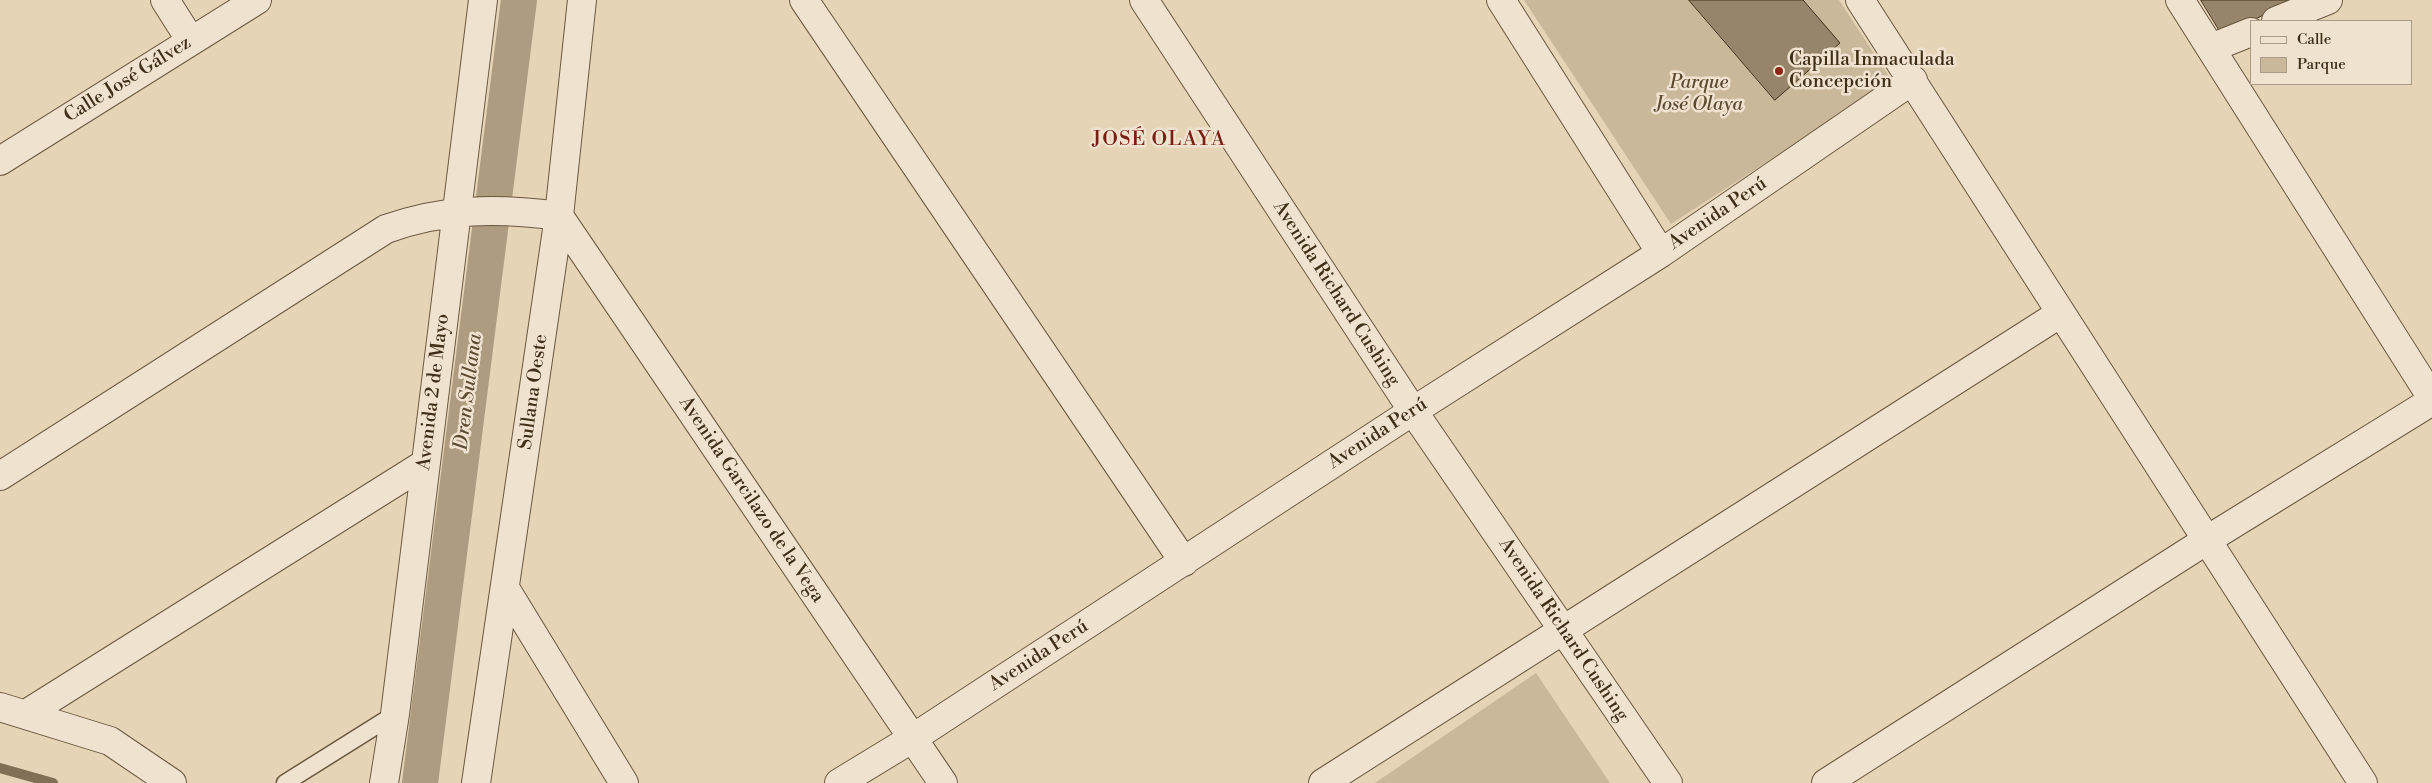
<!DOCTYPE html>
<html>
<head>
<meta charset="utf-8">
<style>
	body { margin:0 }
	#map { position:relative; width:2432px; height:783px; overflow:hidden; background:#e6d4b6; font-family:"Libre Bodoni",serif }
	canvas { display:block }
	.legend { position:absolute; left:2250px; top:20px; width:162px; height:65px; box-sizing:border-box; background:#efe3d0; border:1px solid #a99b86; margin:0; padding:6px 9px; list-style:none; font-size:15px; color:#402f17 }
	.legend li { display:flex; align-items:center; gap:10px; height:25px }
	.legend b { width:25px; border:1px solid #a99b86 }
</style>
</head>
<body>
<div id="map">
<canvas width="2432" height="783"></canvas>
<ul class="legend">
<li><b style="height:6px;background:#efe3d0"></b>Calle</li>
<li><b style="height:14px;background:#cab89b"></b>Parque</li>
</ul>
</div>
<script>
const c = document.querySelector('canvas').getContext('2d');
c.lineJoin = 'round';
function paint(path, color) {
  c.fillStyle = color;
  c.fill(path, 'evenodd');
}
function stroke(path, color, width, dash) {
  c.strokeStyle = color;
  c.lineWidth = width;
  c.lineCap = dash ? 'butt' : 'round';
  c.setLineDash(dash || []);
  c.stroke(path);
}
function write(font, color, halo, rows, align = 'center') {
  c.font = font + ' "Libre Bodoni",serif';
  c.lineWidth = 5;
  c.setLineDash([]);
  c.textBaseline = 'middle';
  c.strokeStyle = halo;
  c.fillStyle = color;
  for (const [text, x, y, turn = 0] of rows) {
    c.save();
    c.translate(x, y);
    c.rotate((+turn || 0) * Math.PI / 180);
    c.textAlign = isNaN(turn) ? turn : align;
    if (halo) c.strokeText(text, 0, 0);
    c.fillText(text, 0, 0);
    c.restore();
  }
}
const green = new Path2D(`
	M1524,0H1839L1892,81L1671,224Z
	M1536,673L1610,783H1375Z`);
const stream = new Path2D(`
	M0,768L53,783`);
const canal = new Path2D(`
	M420,783L519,0`);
const building = new Path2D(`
	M1689,0H1803L1840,43L1775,100Z
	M2201,0H2292L2223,36Z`);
const service = new Path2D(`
	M285,783L395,714`);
const minor = new Path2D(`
	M165,0L191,41
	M804,0L1184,562
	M1144,0L1413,411L1668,783
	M1501,0L1661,253
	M1860,0L2363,783
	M2180,0L2432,398
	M2276,21L2328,0
	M2211,48L2251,32
	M0,161L257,0
	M0,476L386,229C445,208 498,208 559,216L943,783
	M505,588L624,783
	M0,707L110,741L172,783
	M26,714L426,463
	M384,783L395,714L483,0
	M476,783L559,216L582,0
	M839,783L913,738L1413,411L1661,253L1913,80
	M1323,783L2061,313
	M1826,783L2207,540L2432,401`);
const markers = [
	[1779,71,5,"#8f2418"]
];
const poiNames = [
	["Capilla Inmaculada",1789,60],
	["Concepción",1789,82]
];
const streetNames = [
	["Calle José Gálvez",128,80,-32],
	["Avenida Perú",1718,214,-34],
	["Avenida Richard Cushing",1336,294,57],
	["Avenida 2 de Mayo",434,392,-83],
	["Sullana Oeste",534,392,-82],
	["Avenida Perú",1378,434,-33],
	["Avenida Garcilazo de la Vega",751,500,56],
	["Avenida Richard Cushing",1563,630,56],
	["Avenida Perú",1039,656,-33]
];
const parkNames = [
	["Parque",1699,83],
	["José Olaya",1699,105]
];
const neighbourhoodNames = [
	["JOSÉ OLAYA",1159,140]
];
const waterNames = [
	["Dren Sullana",469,392,-83]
];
paint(green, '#cab89b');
stroke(stream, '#827056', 10);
stroke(canal, '#ae9c80', 36);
paint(building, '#96856a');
stroke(building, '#402f17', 1);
stroke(service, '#6a583f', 19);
stroke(minor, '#6a583f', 30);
stroke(service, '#efe3d0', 16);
stroke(minor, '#efe3d0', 28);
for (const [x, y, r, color] of markers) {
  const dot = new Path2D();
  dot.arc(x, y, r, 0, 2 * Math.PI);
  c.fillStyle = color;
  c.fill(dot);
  stroke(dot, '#efe3d0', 2);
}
write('19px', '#402f17', '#efe3d0', poiNames, 'left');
write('19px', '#402f17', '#efe3d0', streetNames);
write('italic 19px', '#5c4a31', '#efe3d0', parkNames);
c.letterSpacing = '1px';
write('20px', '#7a1f14', '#efe3d0', neighbourhoodNames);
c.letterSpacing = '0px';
write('italic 20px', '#5c4a31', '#efe3d0', waterNames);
</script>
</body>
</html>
